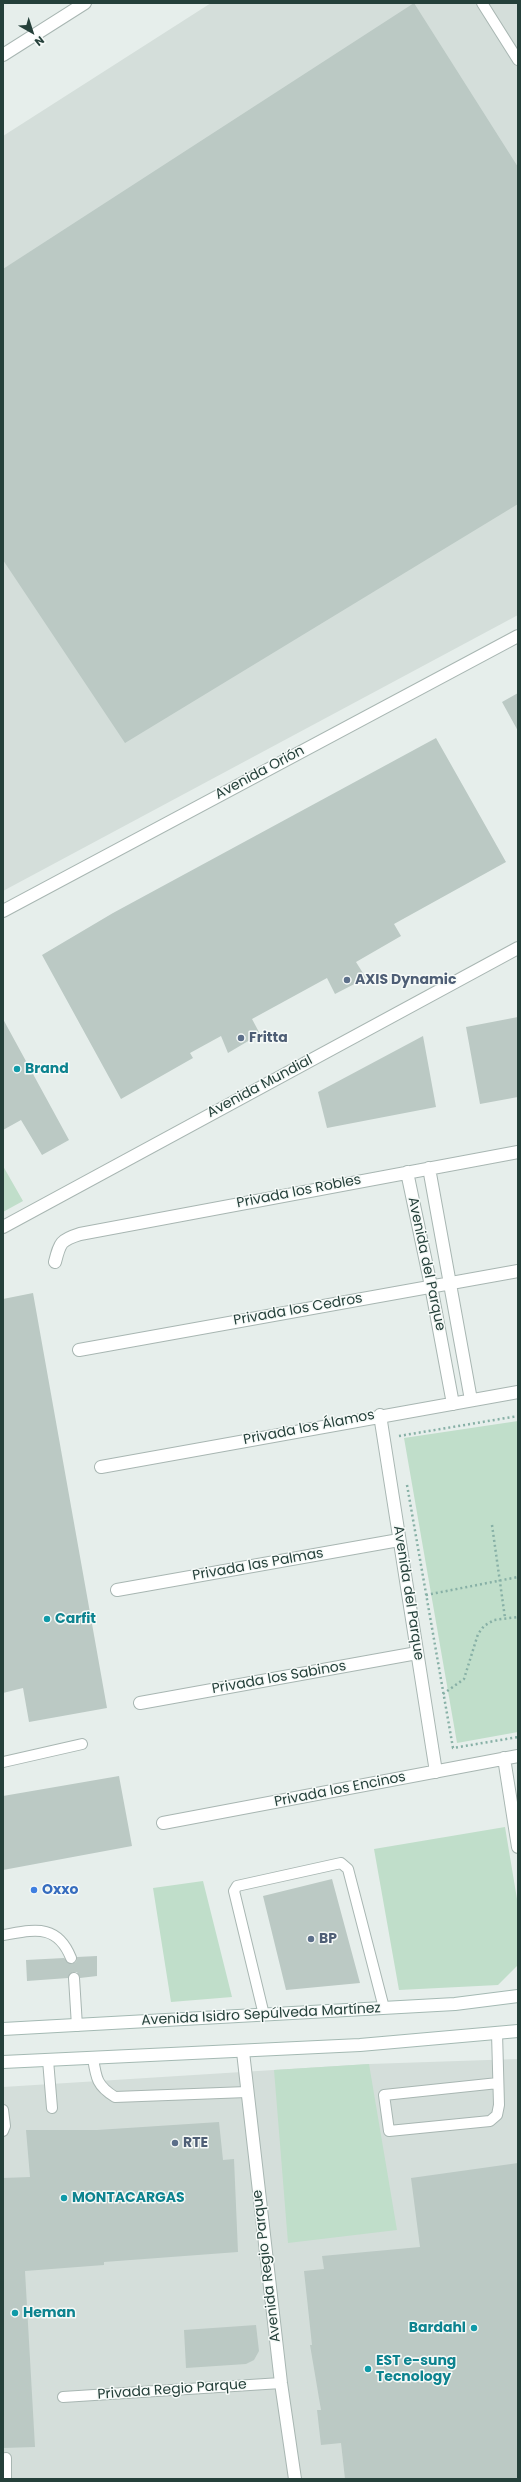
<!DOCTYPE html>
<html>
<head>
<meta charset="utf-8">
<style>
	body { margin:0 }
	#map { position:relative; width:521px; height:2482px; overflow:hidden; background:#e6eeeb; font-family:Poppins,sans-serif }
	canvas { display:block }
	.frame { position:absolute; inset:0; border:4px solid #25403a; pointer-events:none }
	.north { position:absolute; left:12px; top:12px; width:40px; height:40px; -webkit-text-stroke:3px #f6faf8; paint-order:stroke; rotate:141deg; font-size:11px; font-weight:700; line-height:16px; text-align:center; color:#25403a }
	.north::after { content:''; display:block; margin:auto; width:14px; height:18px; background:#25403a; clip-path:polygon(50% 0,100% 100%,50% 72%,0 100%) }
</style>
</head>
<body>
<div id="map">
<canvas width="521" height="2482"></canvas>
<div class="frame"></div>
<div class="north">N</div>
</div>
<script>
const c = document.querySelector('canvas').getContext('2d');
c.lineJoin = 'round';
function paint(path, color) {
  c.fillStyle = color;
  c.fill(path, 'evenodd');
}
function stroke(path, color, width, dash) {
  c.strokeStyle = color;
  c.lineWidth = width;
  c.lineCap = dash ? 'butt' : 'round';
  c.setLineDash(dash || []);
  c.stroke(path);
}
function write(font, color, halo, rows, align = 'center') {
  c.font = font + ' Poppins,sans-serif';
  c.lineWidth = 3;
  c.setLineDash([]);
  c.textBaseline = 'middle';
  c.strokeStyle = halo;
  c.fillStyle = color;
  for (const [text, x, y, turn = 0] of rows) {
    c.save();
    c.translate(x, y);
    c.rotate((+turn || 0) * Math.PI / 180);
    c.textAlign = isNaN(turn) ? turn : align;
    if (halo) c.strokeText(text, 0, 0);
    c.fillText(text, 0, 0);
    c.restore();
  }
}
const built = new Path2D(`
	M211,3H518V615L3,891V136Z
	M518,2059V2479H3V2087L369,2064Z`);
const green = new Path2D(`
	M3,1166L23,1201L3,1212Z
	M518,1421V1732L457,1743L404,1438Z
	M505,1827L518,1905V1965L498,1985L399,1990L374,1849Z
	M203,1881L232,1997L171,2002L153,1888Z
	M369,2064L397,2230L288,2243L274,2070Z`);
const building = new Path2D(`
	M414,3L518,167V504L125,743L3,560V269Z
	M518,693V731L502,702Z
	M436,738L506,862L394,924L401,936L356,962L366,978L335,994L327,978L252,1019L260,1034L228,1053L221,1036L190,1053L193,1058L121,1099L42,955L113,913Z
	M518,1017V1097L480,1104L466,1027Z
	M3,1019L69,1140L42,1155L21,1120L3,1130Z
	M423,1036L436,1107L327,1128L318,1092Z
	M33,1293L107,1708L29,1722L23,1688L3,1693V1299Z
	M119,1776L132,1846L3,1870V1796Z
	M332,1879L360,1983L286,1990L263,1896Z
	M97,1956V1976L80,1978L77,1972H73L68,1978L27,1981L26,1960L64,1958L71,1964L76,1962L77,1957Z
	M219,2122L223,2160L234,2159L238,2252L104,2262V2265L25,2271L35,2447L3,2448V2178L30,2177L26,2130H97Z
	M518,2163V2479H345L341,2443L321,2445L317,2410H321L310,2345H312L304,2271L324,2269L322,2256L420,2247L411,2178Z
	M256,2325L259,2351L254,2360L246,2364L186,2368L184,2330Z`);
const path = new Path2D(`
	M399,1436L518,1416
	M407,1485L453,1748L518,1737
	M492,1525L505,1618
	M426,1595L518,1577
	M443,1694L464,1679L478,1634L484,1626L494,1620L518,1617`);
const lane = new Path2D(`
	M482,3L518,60
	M3,1762L82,1744
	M3,1935C34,1930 57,1923 71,1958
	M74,1978L77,2026
	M264,2015L234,1891L237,1886L341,1863L348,1869L384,2008
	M497,2033L499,2105L497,2115L490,2121L389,2131L384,2095L498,2083
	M93,2058C96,2078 97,2086 115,2097L247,2092
	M48,2060L52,2108
	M3,2110L5,2126L3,2131
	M63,2397L281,2383
	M6,2479V2458`);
const street = new Path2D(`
	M3,55L85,3
	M3,911L518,636
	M429,1168L471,1400
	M407,1172L431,1286L453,1404
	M3,1227L518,948
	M55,1262C60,1242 61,1240 80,1234L518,1152
	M79,1350L518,1271
	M380,1415L436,1772
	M101,1467L518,1392
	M117,1590L399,1540
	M140,1703L417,1653
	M504,1758L518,1847
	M163,1823L518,1756
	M243,2052L281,2383L295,2479`);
const secondary = new Path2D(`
	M3,2029L455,2004L518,1996
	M3,2062L360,2045L518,2031`);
const markers = [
	[347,980,4,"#5c6f8a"],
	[241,1038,4,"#5c6f8a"],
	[17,1069,4,"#0f9aa8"],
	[47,1619,4,"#0f9aa8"],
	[34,1890,4,"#3f7fe0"],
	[311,1939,4,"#5c6f8a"],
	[175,2143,4,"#5c6f8a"],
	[64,2198,4,"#0f9aa8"],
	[15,2313,4,"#0f9aa8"],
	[474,2328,4,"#0f9aa8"],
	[368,2369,4,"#0f9aa8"]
];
const streetNames = [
	["Avenida Orión",260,773,-28],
	["Avenida Mundial",260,1087,-28],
	["Privada los Robles",299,1192,-11],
	["Avenida del Parque",426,1264,78],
	["Privada los Cedros",298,1310,-10],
	["Privada los Álamos",309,1428,-11],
	["Privada las Palmas",258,1565,-10],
	["Avenida del Parque",408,1593,81],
	["Privada los Sabinos",279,1678,-10],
	["Privada los Encinos",340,1790,-11],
	["Avenida Isidro Sepúlveda Martínez",261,2015,-3],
	["Avenida Regio Parque",267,2266,-97],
	["Privada Regio Parque",172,2390,-4]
];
const serviceNames = [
	["AXIS Dynamic",355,980],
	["Fritta",249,1038],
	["BP",319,1939],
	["RTE",183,2143]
];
const cultureNames = [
	["Brand",25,1069],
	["Carfit",55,1619],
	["MONTACARGAS",72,2198],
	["Heman",23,2313],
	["Bardahl",466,2328,"right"],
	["EST e-sung",376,2361],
	["Tecnology",376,2377]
];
const shopNames = [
	["Oxxo",42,1890]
];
paint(built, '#d4deda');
paint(green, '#c0deca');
paint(building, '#bbc9c4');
stroke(lane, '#a8b6b2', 12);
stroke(street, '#a8b6b2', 14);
stroke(secondary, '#a4b9b3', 14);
stroke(path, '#87b0a6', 2.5, [2, 3]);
stroke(lane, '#fff', 10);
stroke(street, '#fff', 12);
stroke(secondary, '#fff', 12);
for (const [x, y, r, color] of markers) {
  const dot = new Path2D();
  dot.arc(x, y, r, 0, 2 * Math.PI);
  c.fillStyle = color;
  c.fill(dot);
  stroke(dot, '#f6faf8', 1.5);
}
write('14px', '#25403a', '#f6faf8', streetNames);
write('bold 14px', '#4e5e75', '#f6faf8', serviceNames, 'left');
write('bold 14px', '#0d838f', '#f6faf8', cultureNames, 'left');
write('bold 14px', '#366cbe', '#f6faf8', shopNames, 'left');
</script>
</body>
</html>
